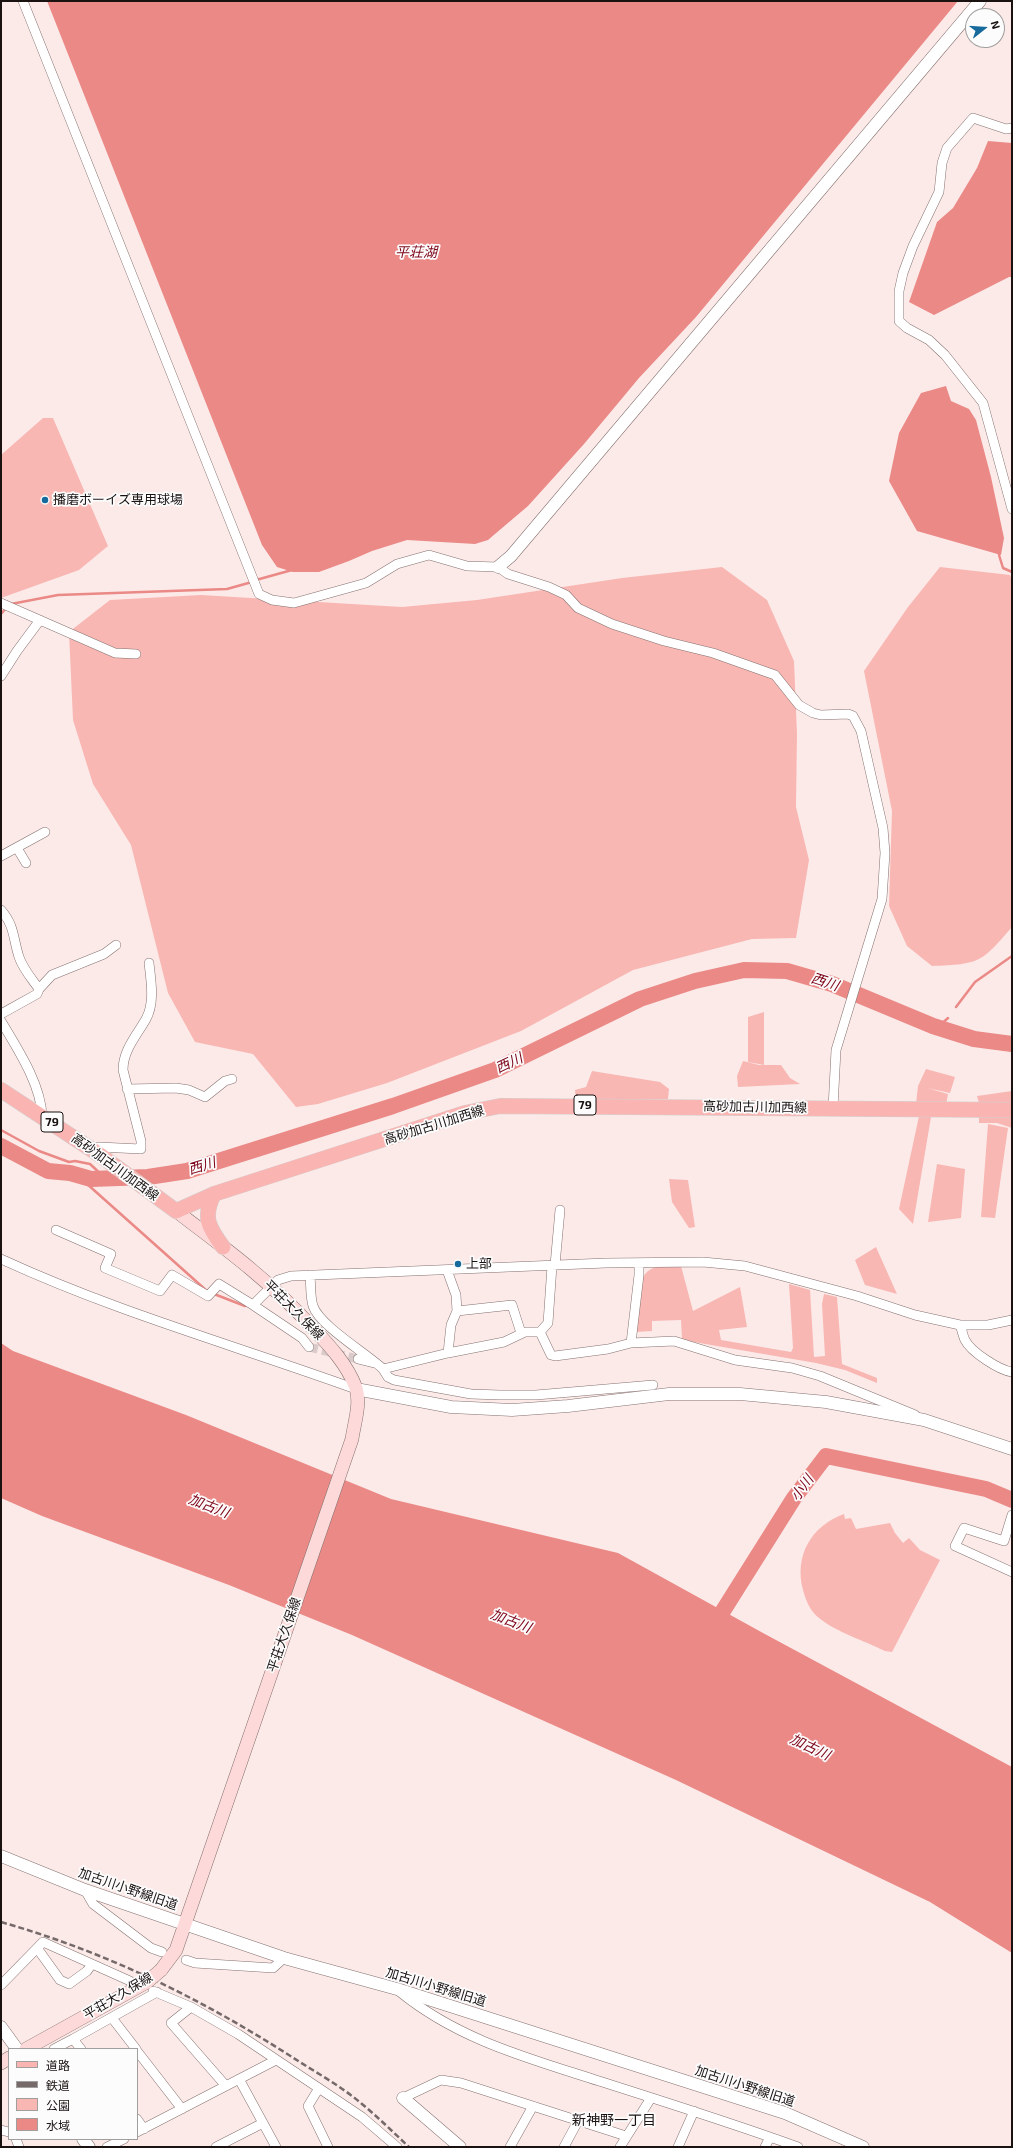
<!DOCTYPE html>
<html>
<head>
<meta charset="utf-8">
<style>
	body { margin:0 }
	#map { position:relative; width:1013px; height:2148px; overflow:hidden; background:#fceae9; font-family:"Exo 2","Noto Sans JP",sans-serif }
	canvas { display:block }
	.frame { position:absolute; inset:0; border:2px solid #191211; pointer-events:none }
	.legend { position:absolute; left:8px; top:2048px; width:130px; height:92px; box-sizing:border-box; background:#fcfcfc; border:1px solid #a19e9e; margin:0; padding:5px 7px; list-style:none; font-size:12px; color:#191211 }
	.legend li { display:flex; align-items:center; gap:8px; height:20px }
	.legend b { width:20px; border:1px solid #a19e9e }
	.north { position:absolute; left:965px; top:8px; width:40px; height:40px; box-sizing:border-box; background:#fcfcfc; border:1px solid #a19e9e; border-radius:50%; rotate:73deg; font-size:11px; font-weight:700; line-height:16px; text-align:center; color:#191211 }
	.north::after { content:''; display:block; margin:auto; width:14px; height:18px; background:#166b9c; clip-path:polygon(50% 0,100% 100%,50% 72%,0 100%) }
</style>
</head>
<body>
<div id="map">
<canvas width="1013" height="2148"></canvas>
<div class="frame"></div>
<ul class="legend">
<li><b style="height:5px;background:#fab5b3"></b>道路</li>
<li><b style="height:5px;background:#756a69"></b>鉄道</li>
<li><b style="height:11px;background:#f8b7b3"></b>公園</li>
<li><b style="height:11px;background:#ea8986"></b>水域</li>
</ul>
<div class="north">N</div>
</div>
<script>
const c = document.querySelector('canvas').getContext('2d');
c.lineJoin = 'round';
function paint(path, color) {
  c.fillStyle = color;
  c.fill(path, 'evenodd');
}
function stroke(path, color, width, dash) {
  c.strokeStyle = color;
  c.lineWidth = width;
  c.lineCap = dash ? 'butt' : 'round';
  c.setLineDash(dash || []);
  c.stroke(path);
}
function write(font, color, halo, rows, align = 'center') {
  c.font = font + ' "Exo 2","Noto Sans JP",sans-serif';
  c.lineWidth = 3.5;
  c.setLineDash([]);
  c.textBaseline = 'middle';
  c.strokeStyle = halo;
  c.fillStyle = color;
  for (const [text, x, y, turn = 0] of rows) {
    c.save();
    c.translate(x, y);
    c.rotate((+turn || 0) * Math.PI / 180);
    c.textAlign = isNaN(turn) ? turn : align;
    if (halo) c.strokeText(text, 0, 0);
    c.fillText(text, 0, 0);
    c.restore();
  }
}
const green = new Path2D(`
	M43,418H53L108,546L79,570L1,598V455Z
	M722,567L767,600L794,661L797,734L796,807L809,860L796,938L752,939L633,970L521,1031L387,1083L318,1104L296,1107L253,1054L195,1042L168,993L131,845L93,784L73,720L69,632L110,600L201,595L402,607L477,600L622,578Z
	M940,567L1010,575L1012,580V927C981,963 980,964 932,966L907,946L889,906L892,811L864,671L908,607Z
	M764,1012V1065L748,1062V1017Z
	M743,1061L759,1065H781L790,1078L800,1084L738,1087L737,1076Z
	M926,1069L955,1077L950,1093L927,1088L948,1094L946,1105L916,1104L918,1086Z
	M592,1071L660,1082L669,1089L668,1099L576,1100L575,1090L586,1087Z
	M1012,1091V1104L979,1103L977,1096Z
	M979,1115L1012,1116V1128L997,1123H979Z
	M919,1116L931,1117L913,1224L899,1209Z
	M988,1124L1008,1128L995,1218L981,1217Z
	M937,1164L965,1169L961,1218L928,1222Z
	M669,1179L688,1180L695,1227L689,1228L672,1202Z
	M876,1247L897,1294L865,1285L855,1260Z
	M681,1266L693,1311L740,1287L747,1327L719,1330L721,1340L791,1352L793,1348L789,1284L810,1290L814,1357L825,1356L822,1304L824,1294L837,1297L842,1364L877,1378V1383L845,1370L816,1363L682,1340L681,1320L652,1321V1331L636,1332L643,1277C651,1263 667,1266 681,1266Z
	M844,1514L845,1519L851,1518L856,1529L890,1523L895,1533L903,1543L909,1538L920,1550L940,1560L892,1652L885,1651C865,1641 836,1632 819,1618C810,1611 806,1601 803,1590C794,1556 811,1526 844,1514Z`);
const water = new Path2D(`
	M47,1H958L696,317L639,378L584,444L528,506L495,534L488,540L475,544L407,540L372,551L349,561L319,572H293L277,567L262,545Z
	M988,141L1012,143V277H1009L934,315L909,302L937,222L953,208L977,168Z
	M946,386L951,401L969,409L976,420L991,477L1004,538L1001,555L917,531L889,481L899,433L921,393Z
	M1,1343L13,1351L186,1415L391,1499L618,1553L763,1633L1012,1767V1953L930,1902L676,1780L352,1635L229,1585L42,1516L1,1498Z`);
const stream = new Path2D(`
	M999,555L1003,568L1012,572
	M256,580L292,570
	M11,604L58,595L227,589L252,582
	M1,614L7,607
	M956,1007L975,982L1012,956
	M938,1027L948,1018
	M1,1130L39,1151L69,1162L75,1161L90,1164L105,1178
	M77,1175L207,1291
	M214,1294L245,1306`);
const river = new Path2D(`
	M1,1146L48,1171L70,1173L91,1179L148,1177L187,1171L393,1106L495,1070L640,999L695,981L744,970L787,971L832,984L933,1026L974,1039L1012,1044
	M711,1630L794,1498L826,1456L986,1489L1012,1500`);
const minorTunnel = new Path2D(`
	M309,1347L358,1359`);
const minor = new Path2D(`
	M23,1L259,594L272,600L294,603L366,583L397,564L429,555L467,566L498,567L508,574L549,587L566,595L578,608L612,624L664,641L713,653L775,675L799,705L813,713L821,715L848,714L853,716L861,731L883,828L885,853L882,899L836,1050L833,1108
	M1012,128L1006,129L973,118L947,148L942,163L939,192L913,246L903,273L899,291V321L907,328L929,340L945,355L983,403L1012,509
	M1,603L115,653L136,654
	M1,676L17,651L40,620
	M17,848L26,863
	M1,856L45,832
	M1,910C15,926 13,939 19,957C23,969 32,979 39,989L37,994L1,1014
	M39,989L52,975L104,954L116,945
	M1,1021C17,1048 41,1084 42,1116
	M127,1089L176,1088L189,1090L205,1097L225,1081L232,1079
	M95,1151L99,1147L141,1149V1141L123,1070C123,1050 137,1035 146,1019C155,1003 151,981 149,963
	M56,1230L111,1254L105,1268L160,1291L172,1275L208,1296L219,1284L253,1305L278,1280L291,1276L606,1263L703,1262L745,1266L857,1296L915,1315L960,1325H988L1012,1320
	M1,1259C116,1312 237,1346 356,1389
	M555,1265L560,1210
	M447,1270L456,1295L457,1311L451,1325L448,1353
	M310,1275C311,1285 310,1296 313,1306C320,1326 366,1353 383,1369L448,1353L504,1342L525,1332H540L551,1355L555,1356L608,1349L631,1343L674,1341L735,1360L792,1368L820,1376L915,1415
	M253,1305L302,1338L309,1347
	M457,1311L512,1305L521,1333
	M960,1325C962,1330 963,1336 965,1340C971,1352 999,1370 1012,1372
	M540,1332L548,1323L552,1266
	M631,1343L639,1275V1264
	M358,1359L374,1363
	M383,1369L388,1377L394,1380L471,1394L500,1395H536L653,1385
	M1012,1515L1004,1541L964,1528L955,1546L1012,1572
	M85,1890L93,1904L151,1948L162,1952
	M37,1948L60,1980L69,1984L87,1971L92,1964
	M186,1960L195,1963L273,1968L284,1958
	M1,1985L43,1942L130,1981
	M153,1991L191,2007L238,2034L362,2117L397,2147
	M400,1992C459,2040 528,2058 599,2081C665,2102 732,2123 798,2147
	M191,2007L171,2023L226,2086
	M112,2018L136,2049
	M54,2049L73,2039
	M81,2049L73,2039L157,1992
	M137,2051L182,2109
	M239,2079L276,2147
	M319,2088L308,2106L328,2147
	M403,2098L441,2080L461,2083L626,2136
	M137,2119L144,2129
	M1,2130L9,2132
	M137,2132L276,2060
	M16,2139L19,2147
	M107,2147L124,2139
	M216,2147L263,2123
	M510,2147L533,2106
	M564,2147L578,2121
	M620,2147L651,2098
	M678,2147L694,2111
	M765,2147L770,2137`);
const tertiary = new Path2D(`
	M498,567L511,556L980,1
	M356,1389L451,1407L512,1410L568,1406L669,1394H740L826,1402L924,1420L1012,1449
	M1,1856L85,1890L284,1958L397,1989L785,2113L863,2147
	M1,2027L17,2049
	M403,2098L460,2147
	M83,2139L89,2147`);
const secondary = new Path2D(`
	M161,1970L176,1950L352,1439C354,1424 361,1404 356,1388C347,1364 329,1345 312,1327C270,1281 225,1248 176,1211
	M26,2049L147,1982
	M1,2063L9,2058`);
const primary = new Path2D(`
	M1,1090L100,1155L176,1211L214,1194L465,1113L500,1106L1012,1110
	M214,1194C202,1217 209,1228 223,1247`);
const rail = new Path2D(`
	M1,1922C106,1952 200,1998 292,2057C315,2072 341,2086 362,2104C379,2118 394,2133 409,2147`);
const secondaryBridge = new Path2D(`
	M147,1982L161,1970`);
const markers = [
	[45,500,4,"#166b9c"],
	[458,1264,4,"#166b9c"]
];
const shields = [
	[585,1105,22],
	[52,1122,22]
];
const shieldNames = [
	["79",585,1105],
	["79",52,1122]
];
const poiNames = [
	["播磨ボーイズ専用球場",53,500],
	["上部",466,1264]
];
const streetNames = [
	["高砂加古川加西線",755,1107,1],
	["高砂加古川加西線",434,1125,-17],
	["高砂加古川加西線",115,1167,36],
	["平荘大久保線",294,1310,45],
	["平荘大久保線",284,1635,-71],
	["加古川小野線旧道",128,1889,19],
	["加古川小野線旧道",436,1987,17],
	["平荘大久保線",118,1996,-31],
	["加古川小野線旧道",745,2086,18]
];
const waterNames = [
	["平荘湖",416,252],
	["西川",825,982,18],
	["西川",509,1063,-25],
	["西川",202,1166,-17],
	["小川",802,1488,-54],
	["加古川",209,1506,21],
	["加古川",511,1621,21],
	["加古川",810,1747,25]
];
const neighbourhoodNames = [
	["新神野一丁目",614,2120]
];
paint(green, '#f8b7b3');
paint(water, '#ea8986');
stroke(stream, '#ea8986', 2.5);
stroke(river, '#ea8986', 16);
stroke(minorTunnel, '#dacac9', 9, [9, 4.5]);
stroke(minor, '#84716f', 10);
stroke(tertiary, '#84716f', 13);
stroke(secondary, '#84716f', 14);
stroke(primary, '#d1d0cf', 16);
stroke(minor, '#fff', 9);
stroke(tertiary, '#fff', 12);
stroke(secondary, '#fddad9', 13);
stroke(primary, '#fab5b3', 15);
stroke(rail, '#756a69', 2.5, [6, 3]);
stroke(secondaryBridge, '#84716f', 14, []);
stroke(secondaryBridge, '#fddad9', 13);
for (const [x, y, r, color] of markers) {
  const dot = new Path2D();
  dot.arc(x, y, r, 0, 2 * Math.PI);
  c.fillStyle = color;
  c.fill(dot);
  stroke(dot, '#fcfcfc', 1.5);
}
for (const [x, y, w] of shields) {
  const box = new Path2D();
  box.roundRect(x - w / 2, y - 10, w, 20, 3);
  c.fillStyle = '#fcfcfc';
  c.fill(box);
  stroke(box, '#191211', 1);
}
write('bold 12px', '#191211', null, shieldNames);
write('13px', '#191211', '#fcfcfc', poiNames, 'left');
write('13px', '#191211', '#fcfcfc', streetNames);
write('italic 14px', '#7d0418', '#fcfcfc', waterNames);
write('14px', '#191211', '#fcfcfc', neighbourhoodNames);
</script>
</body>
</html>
